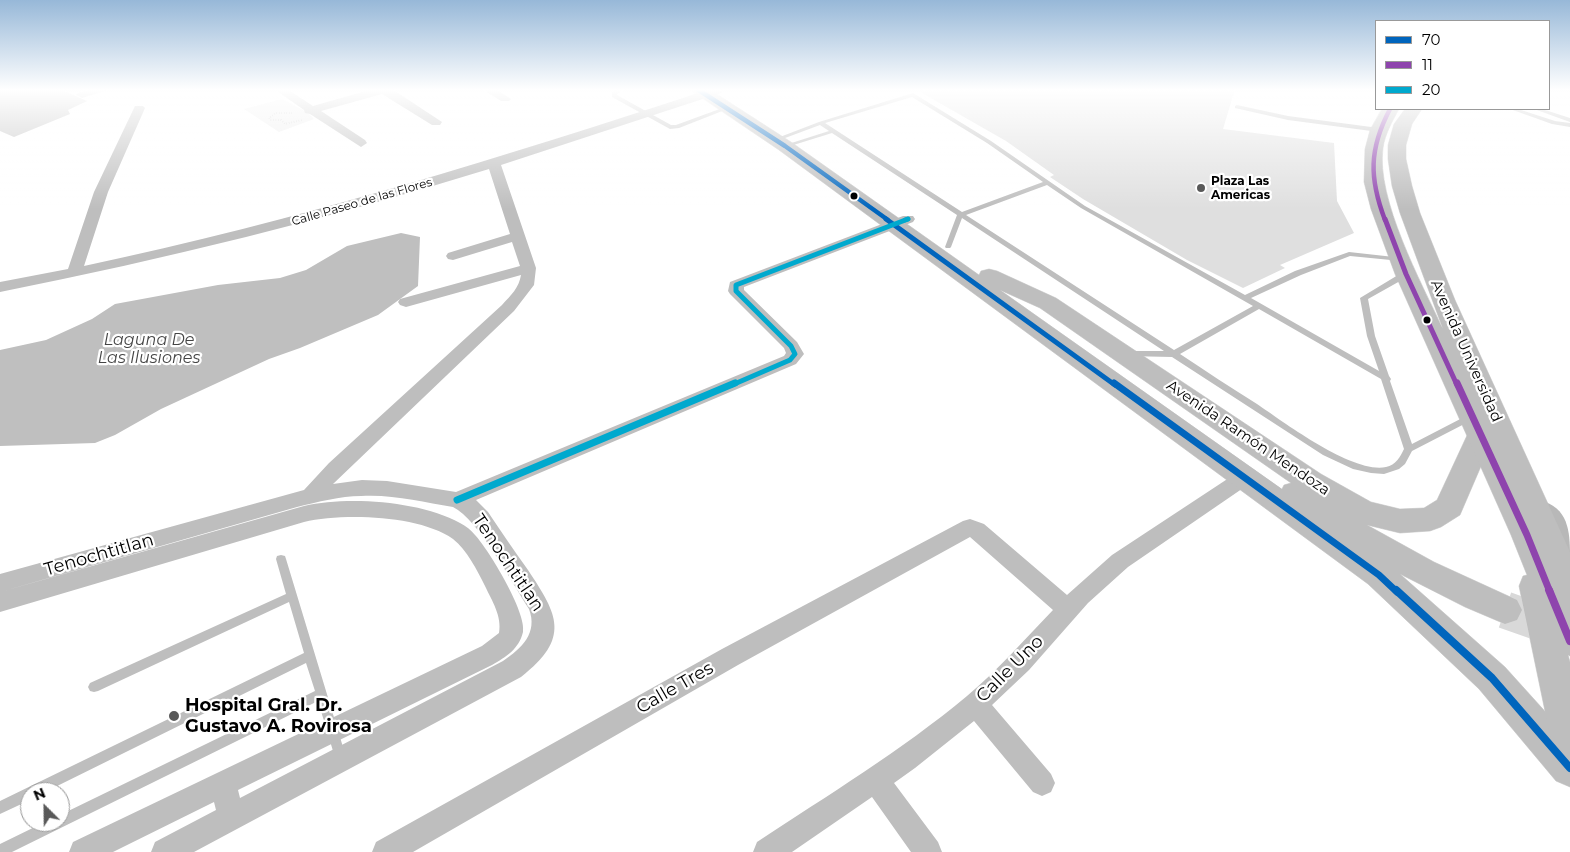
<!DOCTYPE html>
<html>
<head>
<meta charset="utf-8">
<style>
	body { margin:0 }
	#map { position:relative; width:1570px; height:852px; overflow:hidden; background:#fff; font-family:Montserrat,sans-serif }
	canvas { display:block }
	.legend { position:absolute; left:1375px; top:20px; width:175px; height:90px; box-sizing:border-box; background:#fff; border:1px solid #999; margin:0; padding:6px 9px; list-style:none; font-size:15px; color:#000 }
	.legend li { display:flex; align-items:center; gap:10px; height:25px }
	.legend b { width:25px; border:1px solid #999 }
	.north { position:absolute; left:20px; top:782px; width:50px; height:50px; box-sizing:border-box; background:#fff; border:1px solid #999; border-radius:50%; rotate:337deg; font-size:14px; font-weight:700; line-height:20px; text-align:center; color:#000 }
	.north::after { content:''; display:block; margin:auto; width:18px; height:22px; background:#595959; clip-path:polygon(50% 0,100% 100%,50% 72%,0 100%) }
</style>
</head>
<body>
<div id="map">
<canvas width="1570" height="852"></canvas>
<ul class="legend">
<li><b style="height:6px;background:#0065bd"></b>70</li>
<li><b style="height:6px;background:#8e44ad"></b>11</li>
<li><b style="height:6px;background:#00a9ce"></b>20</li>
</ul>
<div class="north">N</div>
</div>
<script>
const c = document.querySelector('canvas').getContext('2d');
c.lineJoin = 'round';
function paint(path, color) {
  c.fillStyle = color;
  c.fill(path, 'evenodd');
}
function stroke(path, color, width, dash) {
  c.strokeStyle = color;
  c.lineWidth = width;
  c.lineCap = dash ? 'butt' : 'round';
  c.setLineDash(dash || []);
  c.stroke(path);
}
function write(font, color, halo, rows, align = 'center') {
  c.font = font + ' Montserrat,sans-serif';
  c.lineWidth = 4.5;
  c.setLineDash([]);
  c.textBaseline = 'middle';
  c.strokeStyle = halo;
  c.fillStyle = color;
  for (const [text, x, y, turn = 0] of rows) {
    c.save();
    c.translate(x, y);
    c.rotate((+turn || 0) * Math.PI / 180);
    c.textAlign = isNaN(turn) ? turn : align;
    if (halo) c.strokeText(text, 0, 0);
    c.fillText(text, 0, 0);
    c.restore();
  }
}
const green = new Path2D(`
	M282,99L307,112L314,119L279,132L244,109Z`);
const water = new Path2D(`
	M0,89H60L87,101L68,110L70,114L14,137L0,131Z
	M401,233L420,237L418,286L378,315L300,348L269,359L161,409L115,435L95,443L0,446V350L46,340L92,319L115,304L218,285L280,278L306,270L347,246Z`);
const building = new Path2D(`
	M915,89H1235L1223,129L1334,143L1337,201L1354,233L1280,265L1285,268L1243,288L1187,260L1083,199L1050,177L1054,175L1006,141Z`);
const primaryTunnel = new Path2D(`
	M1505,610L1570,633`);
const path = new Path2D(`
	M292,113H276L269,118L270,120H281L285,124L302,120`);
const service = new Path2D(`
	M618,89H625L617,94V95L671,125H676L725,107L730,108L679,128L670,129L612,97V92Z
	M913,93L991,141L1085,206L1245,295L1295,271L1349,252L1403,258L1405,259L1401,261L1350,256L1301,275L1251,298L1379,371L1367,336L1360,298L1403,272H1409V276L1368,299L1375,336L1389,376L1391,379L1390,381L1412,444L1468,415H1474L1475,417L1474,419L1412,451L1405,464L1399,469L1384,474L1371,473L1353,469L1323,455L1172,357L1126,356L1125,354L1126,352L1129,351H1164L962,218L951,247L950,248H946L945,247L957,215L832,133L787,147L782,146L829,131L820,125L777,141L772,140L819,122ZM912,97L987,143L1043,182L962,212L825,123ZM1047,185L1081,208L1253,306L1174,350L966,215ZM1259,309L1381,379L1404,449C1400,457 1396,465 1386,467C1353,474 1285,423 1257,404C1231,388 1206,371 1180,354Z
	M1237,105L1288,116L1379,128L1382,130L1379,132L1288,120L1235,108V106Z
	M1510,109H1518L1555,121L1570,123V127L1552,124Z
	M1534,109H1542L1570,118V122Z
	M281,555L285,556L286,559L346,757L344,761L340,763L336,761L318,701L12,852H0V844L45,822H60V815L315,691L306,663L45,792H30V800L0,814V801L304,653L289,602L98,691L94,692L90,691L88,687L90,683L286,594L276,559L277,556Z`);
const minor = new Path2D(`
	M91,89H111L82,98L76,95L78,93Z
	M274,89H287L313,106L373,89H392L442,122L440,125H432L382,94L321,111L365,140L367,143L361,147L310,114L305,113L304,110Z
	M482,89H496L511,99L509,101H501Z
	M710,89L723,91L721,93L501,165L536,268L534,285L514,311L333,484L362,480L387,481L456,492L784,356L786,353L784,348L730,294L728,291L730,282L903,216H913L915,219L913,222L744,287V290L797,342L804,354L796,364L476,500L488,512C501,531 514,551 528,570C558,615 571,638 521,677L194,852H151L155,842L216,810L214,802L113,852H69L73,842L482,646L499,633C502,616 492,601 485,586C477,570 467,550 453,539C419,515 343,513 304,522L0,612V592L304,506C348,496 420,501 460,523C466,526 471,530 475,535C489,550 527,613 523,632C519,649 506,657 492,665L238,790L240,798L503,661C522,648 538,633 529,609C512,583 479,520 453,507C423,502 392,494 361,496C340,496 318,502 297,507L0,592V574L304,490L329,463L502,305C511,295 519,288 521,275L406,307L400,305L398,302L400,299L520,266L512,242L453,260L448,259L446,256L448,253L510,234L489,169C328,219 165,259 0,292V282L68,269L94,192L135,106H143L145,108L108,192L84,266C297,221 504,157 710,89Z
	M1245,470L1252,472L1255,477L1252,482L1128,567L1088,603L1029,670L992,705L1051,774L1055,783L1051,792L1042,796L1033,792L974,721L915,768L894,783L938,842L942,852H911L872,797L792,852H753L757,842C828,795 901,751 967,696C998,670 1025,639 1053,610L970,537L738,665L413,852H372L376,842L722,649L963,521L970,519L984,524L1067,595L1112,555L1238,472Z`);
const secondary = new Path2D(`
	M1545,502C1570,511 1570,535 1570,561L1559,557L1531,513L1535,505Z`);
const primary = new Path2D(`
	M689,89H709L791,142L979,275L981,271L989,269L997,271L1056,298L1321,474L1371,502L1400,509L1424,508L1437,500L1470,429L1480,426L1490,429L1494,436L1460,515L1441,527L1430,531L1400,533L1367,525L1434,562L1517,600L1522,610L1517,620L1505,624L1465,607L1400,574L1505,667L1570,739V787L1556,781L1479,689L1368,584L779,150ZM1000,290L1040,308L1291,483L1284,485L1282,489Z`);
const trunk = new Path2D(`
	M1382,109H1399C1392,122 1385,134 1383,148C1376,199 1421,282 1443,329L1400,213L1392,186L1388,159V145L1394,124L1405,109H1422L1412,124L1406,145V159L1412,186L1420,213L1455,300L1570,552V656L1568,655L1570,662V758L1557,753L1551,740L1519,586L1523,576L1527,575L1511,535L1395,274L1371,209L1364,182L1365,149L1370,130Z`);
const bus1Far3 = new Path2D(`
	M697,89L785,146L888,220`);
const bus1Far2 = new Path2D(`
	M886,219L1115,385`);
const bus1Far1 = new Path2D(`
	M1114,383L1379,575L1397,592`);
const bus1 = new Path2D(`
	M1396,590L1492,678L1570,768`);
const bus2Far3 = new Path2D(`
	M1385,220C1369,178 1369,149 1390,109`);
const bus2Far2 = new Path2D(`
	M1385,219L1406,274L1457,385`);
const bus2Far1 = new Path2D(`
	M1457,383L1527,535L1550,592`);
const bus2 = new Path2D(`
	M1549,590L1570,641`);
const bus3Far2 = new Path2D(`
	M905,220L908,219`);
const bus3Far1 = new Path2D(`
	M732,385L790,360L795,354L791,346L736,291V285L908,219`);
const bus3 = new Path2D(`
	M457,500L735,383`);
const markers = [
	[1201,188,5,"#595959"],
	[854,196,4.5,"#000"],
	[1427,320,4.5,"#000"],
	[174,716,6,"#595959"]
];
const farPoinames = [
	["Plaza Las",1211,181],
	["Americas",1211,195]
];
const farStreetnames = [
	["Calle Paseo de las Flores",362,202,-16]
];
const streetNames = [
	["Avenida Universidad",1466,351,66],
	["Avenida Ramón Mendoza",1248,438,34]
];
const waterNames = [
	["Laguna De",149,340],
	["Las Ilusiones",149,358]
];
const nearStreetnames = [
	["Tenochtitlan",99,555,-16],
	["Tenochtitlan",508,563,56],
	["Calle Uno",1010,669,-45],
	["Calle Tres",675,688,-30]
];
const nearPoinames = [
	["Hospital Gral. Dr.",185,706],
	["Gustavo A. Rovirosa",185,727]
];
paint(green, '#ececec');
paint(water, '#bfbfbf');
paint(building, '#dfdfdf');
stroke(primaryTunnel, '#d9d9d9', 37, [37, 19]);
stroke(primary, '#dbdbdb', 1);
stroke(trunk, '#dbdbdb', 1);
stroke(path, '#b9b9b9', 2, [0.5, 2]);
paint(service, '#bebebe');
paint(minor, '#bebebe');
paint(secondary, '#b8b8b8');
paint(primary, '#bebebe');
paint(trunk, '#bebebe');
stroke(bus1Far3, '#0065bd', 4.5);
stroke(bus1Far2, '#0065bd', 5);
stroke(bus1Far1, '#0065bd', 7);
stroke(bus1, '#0065bd', 8);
stroke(bus2Far3, '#8e44ad', 4.5);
stroke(bus2Far2, '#8e44ad', 5);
stroke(bus2Far1, '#8e44ad', 7);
stroke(bus2, '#8e44ad', 8);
stroke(bus3Far2, '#00a9ce', 4.5);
stroke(bus3Far1, '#00a9ce', 5);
stroke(bus3, '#00a9ce', 7);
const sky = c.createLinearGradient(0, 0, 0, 209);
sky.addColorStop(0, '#97b8d8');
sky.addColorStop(0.43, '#fff');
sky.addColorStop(1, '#ffffff00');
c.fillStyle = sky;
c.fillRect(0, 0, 1570, 209);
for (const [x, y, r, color] of markers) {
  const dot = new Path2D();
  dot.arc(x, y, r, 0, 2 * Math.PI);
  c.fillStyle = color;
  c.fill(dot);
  stroke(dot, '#fff', 2);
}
write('bold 12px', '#000', '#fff', farPoinames, 'left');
write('12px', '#000', '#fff', farStreetnames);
write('15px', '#000', '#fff', streetNames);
write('italic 16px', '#444', '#fff', waterNames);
write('18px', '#000', '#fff', nearStreetnames);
write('bold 18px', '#000', '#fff', nearPoinames, 'left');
</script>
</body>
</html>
